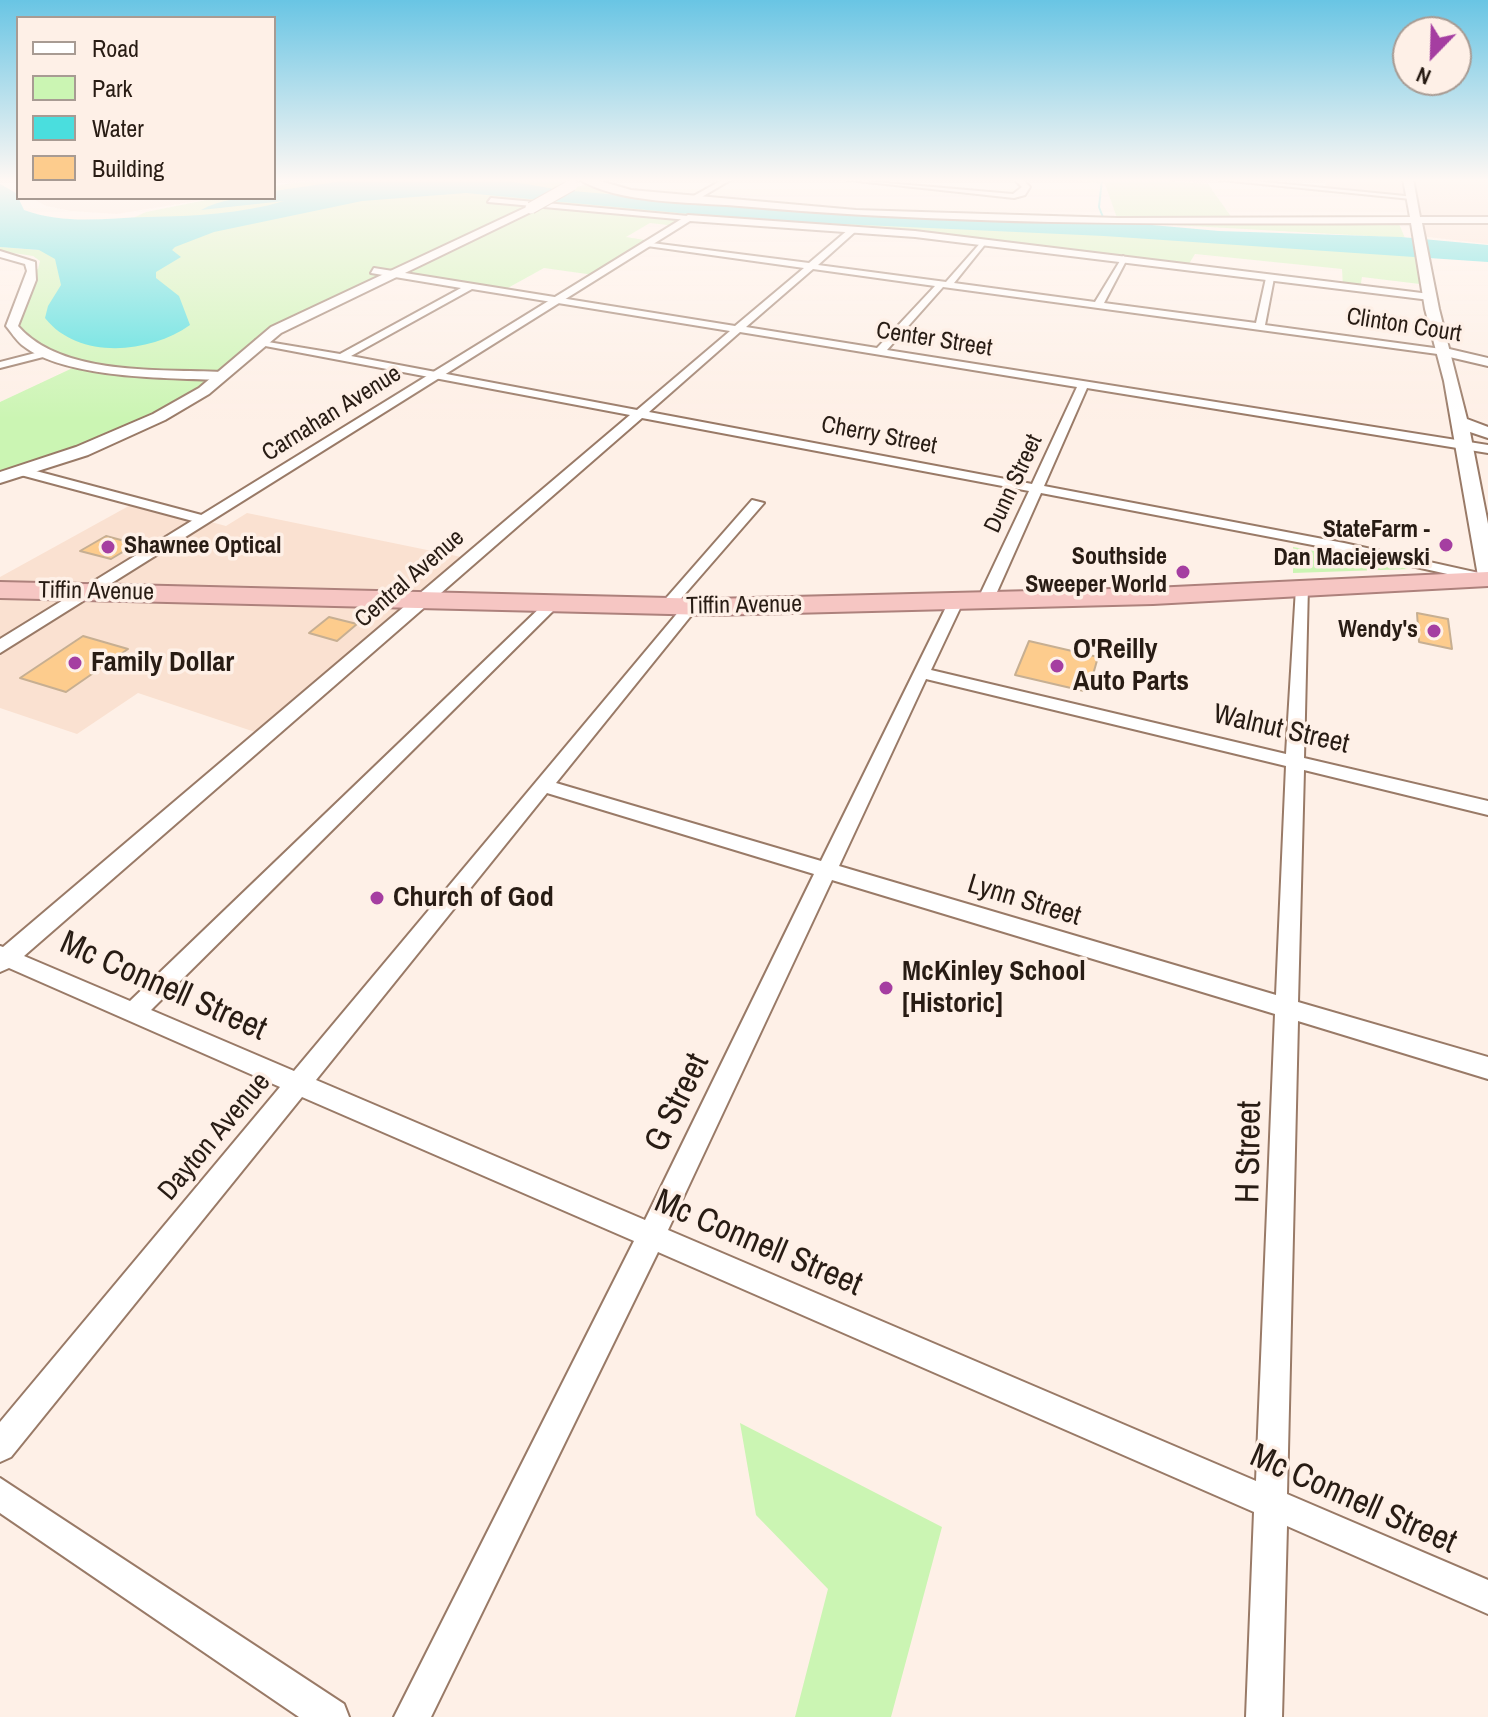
<!DOCTYPE html>
<html>
<head>
<meta charset="utf-8">
<style>
	body { margin:0 }
	#map { position:relative; width:1488px; height:1717px; overflow:hidden; background:#fef0e7; font-family:"Archivo Narrow",sans-serif }
	canvas { display:block }
	.legend { position:absolute; left:16px; top:16px; width:260px; height:184px; box-sizing:border-box; background:#fef0e7; border:2px solid #a89b93; margin:0; padding:10px 14px; list-style:none; font-size:24px; color:#281c14 }
	.legend li { display:flex; align-items:center; gap:16px; height:40px }
	.legend b { width:40px; border:2px solid #a89b93 }
	.north { position:absolute; left:1392px; top:16px; width:80px; height:80px; box-sizing:border-box; background:#fef0e7; border:2px solid #a89b93; border-radius:50%; rotate:203deg; font-size:22px; font-weight:700; line-height:32px; text-align:center; color:#281c14 }
	.north::after { content:''; display:block; margin:auto; width:28px; height:36px; background:#a53ea1; clip-path:polygon(50% 0,100% 100%,50% 72%,0 100%) }
</style>
</head>
<body>
<div id="map">
<canvas width="1488" height="1717"></canvas>
<ul class="legend">
<li><b style="height:10px;background:#fff"></b>Road</li>
<li><b style="height:22px;background:#cbf5b3"></b>Park</li>
<li><b style="height:22px;background:#4adede"></b>Water</li>
<li><b style="height:22px;background:#fdcc8d"></b>Building</li>
</ul>
<div class="north">N</div>
</div>
<script>
const c = document.querySelector('canvas').getContext('2d');
c.lineJoin = 'round';
function paint(path, color) {
  c.fillStyle = color;
  c.fill(path, 'evenodd');
}
function stroke(path, color, width, dash) {
  c.strokeStyle = color;
  c.lineWidth = width;
  c.lineCap = dash ? 'butt' : 'round';
  c.setLineDash(dash || []);
  c.stroke(path);
}
function write(font, color, halo, rows, align = 'center') {
  c.font = font + ' "Archivo Narrow",sans-serif';
  c.lineWidth = 7;
  c.setLineDash([]);
  c.textBaseline = 'middle';
  c.strokeStyle = halo;
  c.fillStyle = color;
  for (const [text, x, y, turn = 0] of rows) {
    c.save();
    c.translate(x, y);
    c.rotate((+turn || 0) * Math.PI / 180);
    c.textAlign = isNaN(turn) ? turn : align;
    if (halo) c.strokeText(text, 0, 0);
    c.fillText(text, 0, 0);
    c.restore();
  }
}
const built = new Path2D(`
	M1326,179H1488V244L1419,236L1411,197L1325,189Z
	M32,198H216L117,214L70,211L46,206Z
	M136,502L226,526L247,513L471,559L264,735L138,693L77,734L0,708V577Z`);
const green = new Path2D(`
	M320,179H511C531,182 550,177 570,181L558,187C584,190 581,179 610,191L604,193L713,204L704,209L1421,250L1428,285L1362,277L1360,289L1343,287L1342,269L1195,254L1187,267L915,234L688,218L676,226L650,223L626,237L651,241L594,275L544,268L506,289L390,275L276,330L178,407L0,478V402L79,365L15,333L33,271L38,269L40,261L33,256L0,251V247L39,250L98,234L146,212L216,198H274V186Z
	M1066,179H1171L1170,181L1208,184L1232,218H1117L1105,184Z
	M1119,222C1139,222 1245,227 1252,222H1392L1399,224L1405,238Z
	M1293,547L1409,569L1293,573Z
	M740,1423L942,1527L891,1717H795L828,1589L756,1515Z`);
const water = new Path2D(`
	M356,179H496L561,190L864,216L1119,222L1219,231L1401,237L1488,245V262L1104,236L754,220L466,193L362,201L214,232L175,247L172,250L181,257L156,272V278L179,296L190,325C149,354 78,360 45,318L48,306L61,285L55,259L39,250L0,247V184L16,193L24,210C65,225 105,218 148,217C194,216 241,214 284,201L201,210C224,197 248,198 274,198V191Z`);
const stream = new Path2D(`
	M1102,179L1099,207L1106,225`);
const building = new Path2D(`
	M106,536L136,544L111,559L80,551Z
	M1417,613L1448,619L1452,649L1419,642Z
	M329,617L357,624L337,641L309,633Z
	M83,636L128,649L66,692L20,678Z
	M1029,641L1098,657L1088,692L1015,675Z`);
const minor = new Path2D(`
	M724,179H732L695,201L688,199Z
	M840,179L1013,194L1022,187L1014,179H1022L1030,187L1025,195L1014,198Z
	M1212,179H1234L1415,197L1411,199Z
	M491,198L688,216L692,218L688,220L488,202Z
	M849,229L856,231L818,265L946,282L983,240L987,242L954,283L1095,302L1123,256L1127,259L1104,303L1256,323L1266,278L1270,275L1274,278L1265,325L1449,350L1450,352L1445,355L943,287L887,350L1488,445V453L1087,388L1044,486L1344,543L1488,575V583L1344,551L1041,493L993,601L985,606L977,601L1029,491L642,418L24,956L130,1001L547,601H557L560,604L151,1010L294,1071L685,604L690,602L698,607L556,783L821,861L950,599L955,597L963,602L931,670L1286,754L1296,588L1298,585H1308L1304,758L1488,801V815L1304,770L1298,1002L1488,1057V1079L1298,1021L1287,1494L1488,1580V1614L1287,1526L1282,1717H1246L1254,1512L658,1252L431,1717H394L634,1241L302,1097L11,1457L0,1462V1422L280,1087L9,968L0,972V946L3,947L630,415L260,345L256,344V340L340,354L461,288L371,273L374,268L735,326L804,268L647,246L644,242L809,263ZM813,269L935,286L877,348L746,327ZM472,289L730,331L637,410L351,356ZM740,332L1077,387L1032,484L649,412ZM926,679L1286,766L1276,995L839,866ZM547,793L814,874L645,1220L316,1080ZM832,880L1275,1014L1256,1481L668,1230Z
	M47,350L51,351V355L0,368V362Z
	M21,467L209,517L211,520L204,524L17,474V468Z
	M752,500L764,503L671,610H661V604Z
	M0,1478L344,1704L349,1717H299L0,1513Z`);
const tertiary = new Path2D(`
	M688,215L915,231L1430,294L1436,297L1430,300L915,237L690,221L0,653V639Z
	M0,251L35,262L36,280L18,326C61,376 160,369 222,372L228,376L222,380C169,378 64,379 22,345C16,340 11,332 6,326L27,271L25,264L0,257Z
	M1445,348L1488,358V366L1441,355L1439,352Z`);
const secondary = new Path2D(`
	M579,179H593L631,190L856,210L1118,218L1410,217L1403,179H1413L1420,217H1488V223H1422L1439,309L1467,419L1488,427V438L1470,432L1488,524V582L1478,576L1444,381L1425,309L1411,223C1186,224 962,226 739,206C693,202 618,204 579,179Z
	M531,205L535,206V210L281,333L209,394L165,420L88,455L0,483V472L76,447L153,414L199,388L271,327Z`);
const trunk = new Path2D(`
	M1488,572V586L1153,604L711,615L0,598V582L711,599L1153,588Z`);
const secondaryBridge = new Path2D(`
	M531,208L572,185`);
const markers = [
	[1446,545,8,"#a53ea1"],
	[108,547,8,"#a53ea1"],
	[1183,572,8,"#a53ea1"],
	[1434,631,8,"#a53ea1"],
	[75,663,8,"#a53ea1"],
	[1057,666,8,"#a53ea1"],
	[377,898,8,"#a53ea1"],
	[886,988,8,"#a53ea1"]
];
const farStreetnames = [
	["Clinton Court",1404,326,9],
	["Center Street",934,340,9],
	["Carnahan Avenue",332,414,-32],
	["Cherry Street",879,436,11],
	["Dunn Street",1014,484,-65],
	["Central Avenue",410,579,-41],
	["Tiffin Avenue",96,592,1],
	["Tiffin Avenue",744,606,-1]
];
const farPoinames = [
	["StateFarm -",1430,531],
	["Dan Maciejewski",1430,559],
	["Shawnee Optical",124,547,"left"],
	["Southside",1167,558],
	["Sweeper World",1167,586],
	["Wendy's",1418,631]
];
const poiNames = [
	["O'Reilly",1073,650],
	["Auto Parts",1073,682],
	["Family Dollar",91,663],
	["Church of God",393,898],
	["McKinley School",902,972],
	["[Historic]",902,1004]
];
const streetNames = [
	["Walnut Street",1281,730,13],
	["Lynn Street",1024,901,17],
	["Dayton Avenue",215,1137,-50]
];
const nearStreetnames = [
	["Mc Connell Street",163,987,24],
	["G Street",678,1103,-64],
	["H Street",1250,1152,-89],
	["Mc Connell Street",758,1244,23],
	["Mc Connell Street",1353,1500,24]
];
paint(built, '#fae1d1');
paint(green, '#cbf5b3');
paint(water, '#4adede');
stroke(stream, '#4adede', 2);
paint(building, '#fdcc8d');
stroke(building, '#c7af92', 2);
stroke(minor, '#997a67', 4);
stroke(tertiary, '#997a67', 4);
stroke(secondary, '#997a67', 4);
stroke(trunk, '#ad817c', 4);
paint(minor, '#fff');
paint(tertiary, '#fff');
paint(secondary, '#fff');
paint(trunk, '#f6c6c3');
stroke(secondaryBridge, '#997a67', 13, []);
stroke(secondaryBridge, '#fff', 11);
const sky = c.createLinearGradient(0, 0, 0, 419);
sky.addColorStop(0, '#69c5e4');
sky.addColorStop(0.43, '#fff8f4');
sky.addColorStop(1, '#fff8f400');
c.fillStyle = sky;
c.fillRect(0, 0, 1488, 419);
for (const [x, y, r, color] of markers) {
  const dot = new Path2D();
  dot.arc(x, y, r, 0, 2 * Math.PI);
  c.fillStyle = color;
  c.fill(dot);
  stroke(dot, '#fef0e7', 3);
}
write('24px', '#281c14', '#fef0e7', farStreetnames);
write('bold 24px', '#281c14', '#fef0e7', farPoinames, 'right');
write('bold 28px', '#281c14', '#fef0e7', poiNames, 'left');
write('28px', '#281c14', '#fef0e7', streetNames);
write('34px', '#281c14', '#fef0e7', nearStreetnames);
</script>
</body>
</html>
